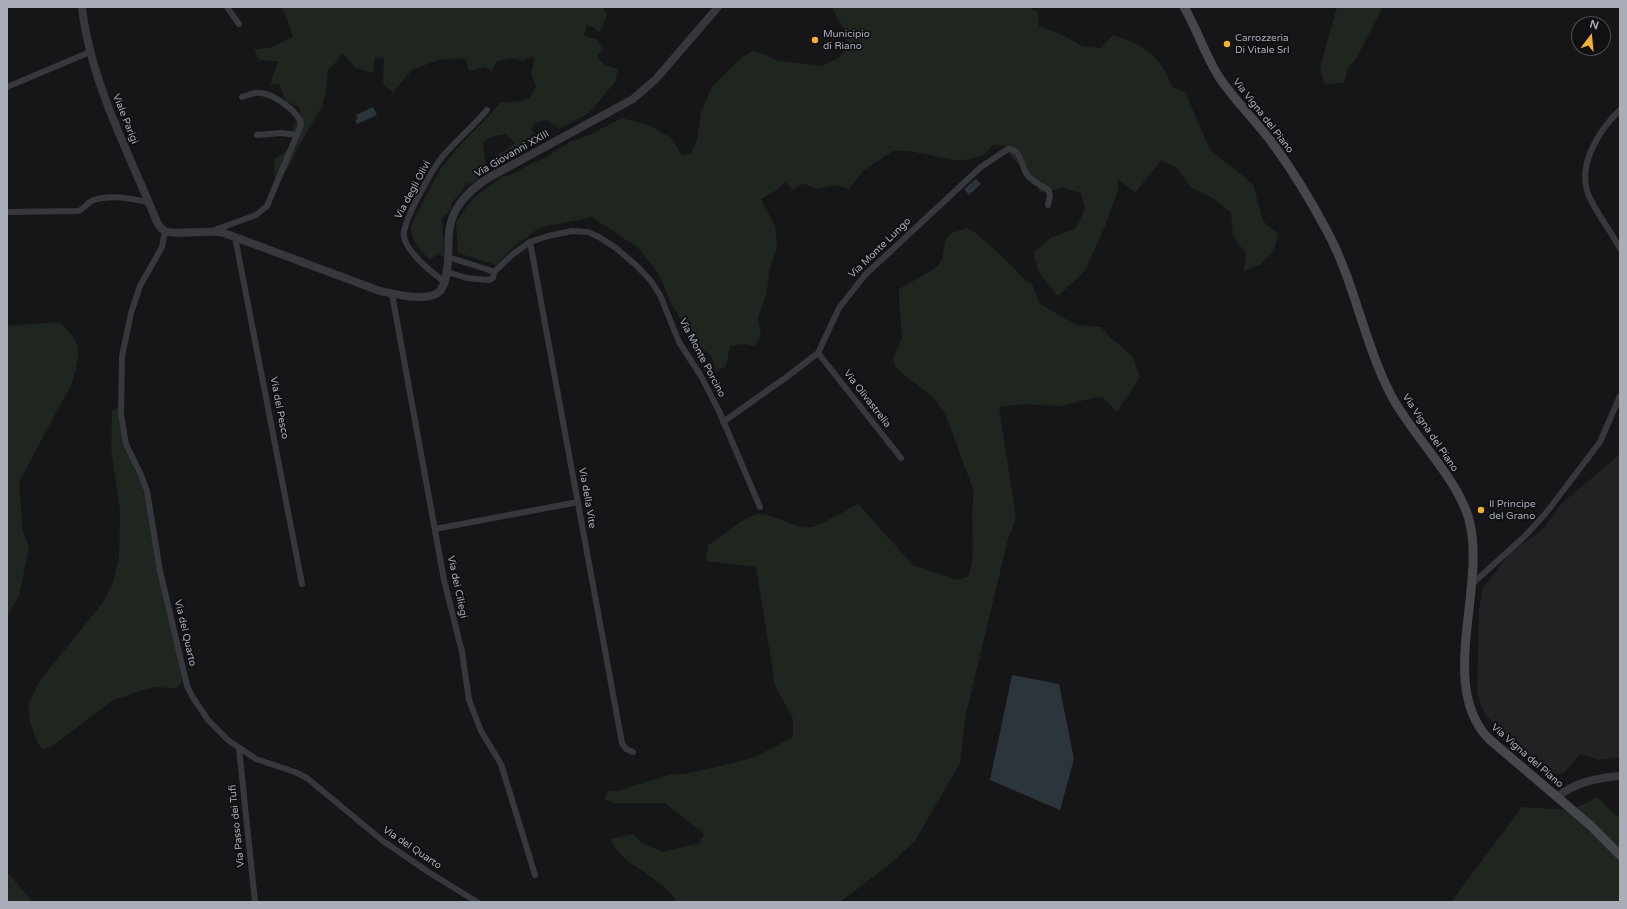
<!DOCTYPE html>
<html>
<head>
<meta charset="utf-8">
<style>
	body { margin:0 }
	#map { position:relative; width:1627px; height:909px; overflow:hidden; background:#161618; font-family:"Varela Round",sans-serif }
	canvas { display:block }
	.frame { position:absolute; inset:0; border:8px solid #a8adb8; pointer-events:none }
	.north { position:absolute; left:1571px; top:16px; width:40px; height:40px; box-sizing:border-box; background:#111113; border:1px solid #4d4f55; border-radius:50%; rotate:16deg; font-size:11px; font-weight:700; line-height:16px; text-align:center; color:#a8adb8 }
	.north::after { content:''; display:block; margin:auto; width:14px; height:18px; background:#f2b134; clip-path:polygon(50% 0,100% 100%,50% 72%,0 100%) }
</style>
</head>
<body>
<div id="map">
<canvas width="1627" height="909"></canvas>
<div class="frame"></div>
<div class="north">N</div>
</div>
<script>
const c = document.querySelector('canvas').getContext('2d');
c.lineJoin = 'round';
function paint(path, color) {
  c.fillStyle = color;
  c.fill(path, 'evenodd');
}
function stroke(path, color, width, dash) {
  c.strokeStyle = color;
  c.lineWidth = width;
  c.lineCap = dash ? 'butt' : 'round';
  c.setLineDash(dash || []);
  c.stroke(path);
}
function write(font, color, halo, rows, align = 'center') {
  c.font = font + ' "Varela Round",sans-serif';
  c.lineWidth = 4;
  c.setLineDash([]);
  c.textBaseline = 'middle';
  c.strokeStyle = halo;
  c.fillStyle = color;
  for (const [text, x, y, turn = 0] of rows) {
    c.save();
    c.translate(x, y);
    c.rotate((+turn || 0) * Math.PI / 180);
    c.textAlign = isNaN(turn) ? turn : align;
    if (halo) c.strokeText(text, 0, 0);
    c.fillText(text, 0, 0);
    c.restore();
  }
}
const built = new Path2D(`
	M1620,454V757L1599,760L1580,754L1564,773L1551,775L1485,715L1477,693L1479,610L1483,588L1510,553L1543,529L1561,504Z`);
const green = new Path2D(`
	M281,7H603L607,15L600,32L587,24L584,35L597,40L603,49L597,57L605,65L618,69L615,82L589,113L559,129L547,120L535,123L531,130L538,136L519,150L497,162L493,158L515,143L505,134L491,137L483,143L485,158V172L472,184L466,183L462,192L452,202L451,209L442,218L444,258L438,253L430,260C422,252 412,243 411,230C411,222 418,212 421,205C428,193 434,179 442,167C459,144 482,124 501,102H516L529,98L536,87L531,73L534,62L533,55L523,61L510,58L496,62L492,71L484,67L469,71L465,58L438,60L412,70L393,92L383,84L384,59L375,57L373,73L355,68L342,52L337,61L328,70L326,91L322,107L297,149L292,161L283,175L274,177L275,158C293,149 294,143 293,124L302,119L299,107L286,101L279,84L270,85L278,61L259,60L254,49L270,48L293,37L287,18Z
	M832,7H1027L1038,12L1039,26L1065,36L1082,46L1101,48L1113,35C1143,44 1162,57 1172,87L1185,92L1210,150L1253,184L1263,221L1278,234L1274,250L1261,264L1244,271L1246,254L1233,236L1231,213L1213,198L1190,187L1177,168L1161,160L1135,193L1118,179V190L1105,226L1085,271L1058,296L1039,273L1033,253L1052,237L1075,229L1085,209L1081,193L1064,188L1040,192L1031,175L1012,158L1006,146L993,145L984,155L960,161L908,151H893L863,171L849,189L835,185L815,189L803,183L793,190L785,182L775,191L761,199L775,226L777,248L770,268L766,295L758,318L761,336L755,346L744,344L730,346L726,366L716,372L712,357L688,336L680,318L671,304L663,283L656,270L638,248L592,217L543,227L531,233L527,238L518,242L496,265L458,253L456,222L472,199L503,176L511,175L534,162L546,158L557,150L572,141L589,135L622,118L649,125L671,138L682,155L691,154L697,139L701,112L712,87L741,58L753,51L764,54L776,60L820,66L839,58L848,43L844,30Z
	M1337,7H1383L1357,57L1348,68L1344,83L1324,84L1320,67Z
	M967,228L976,233L1006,260L1022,277L1032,284L1040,304L1076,325L1101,327L1108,335L1133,357L1140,377L1117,412L1104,398L1096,397L1062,406L1024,404L999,407L1016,518L1008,539L966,714L960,763L915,841L889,865L840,902H677C674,898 671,893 667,890C649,871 621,864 610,839L632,834L642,843L663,852L699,843L704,834L665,803H614L604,799L608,791H617L672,774H685L745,760L757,756L793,737V719L775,685L756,567L706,561L708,545C723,537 742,518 757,514C768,511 796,530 811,527C820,526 848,509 858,504L913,565L957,580L968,577C978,551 969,520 974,492L945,413L933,397L897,369L893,359L902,337L899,300V289L934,269L942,261L945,241L951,233Z
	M59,322C66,329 77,338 78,348C80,358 74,374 72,383L19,482L23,532L29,547L19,596L7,615V326Z
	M118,407L135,467L147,501L182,680L180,685L176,688L152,687L113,700L51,747L43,749L38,744L30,722L28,706L38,683L104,601L113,582L119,558L120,510L111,449L112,410Z
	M1597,797L1620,819V902H1451L1522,807L1569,810L1587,803Z
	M7,872L33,902H7Z`);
const water = new Path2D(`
	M373,107L377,115L357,124L355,120L358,119L356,115Z
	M976,179L981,184L969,195L964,189Z
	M1012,675L1059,684L1074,759L1060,810L990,780Z`);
const minor = new Path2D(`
	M227,7L239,24
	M7,87L90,52
	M1620,110C1599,130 1576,166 1589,196C1597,215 1611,230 1620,249
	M257,135L281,133L297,135
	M7,212L78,211C85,209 87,202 94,200C111,194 131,199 148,202
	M165,231L162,247L140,286L131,313L122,356L121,414L126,444L141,475L147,491L160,571L187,686L192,696L208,720L228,740L256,759L295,772L307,778L383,841L430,873L477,902
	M212,231L256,215L267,206L301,125C300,112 273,94 261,93C255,92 248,95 242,97
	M235,237L302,584
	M530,242L622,743L626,749L633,752
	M448,257L486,269L494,272
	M447,272L467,278L489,280L493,278L494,272L513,254L530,242L548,236L572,231L588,232L599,237L616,248L637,266L651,281L660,295L679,342L701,376L719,411L760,507
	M444,282C432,272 407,253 404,237C401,223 433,169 442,157C456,141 473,126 487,110
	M392,294L444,580L462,652L469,700L481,731L501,764L535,875
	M818,353L901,458
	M723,422L788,376L818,353L839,308L865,275L981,167L1008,149C1019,148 1022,165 1026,173C1031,182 1042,185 1049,191L1050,195L1048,205
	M435,529L578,502
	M1472,584L1525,536L1546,513L1600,442L1620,396
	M239,748L255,902`);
const tertiary = new Path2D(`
	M82,7C90,81 129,153 157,222C159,226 161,229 165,231C175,236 208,229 224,233L380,291C393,294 429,303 440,291C446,284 447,271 448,262C449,249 447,236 451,222C456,203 473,187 490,177L633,99L656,79L718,7
	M1557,797C1576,782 1596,778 1620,776`);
const secondary = new Path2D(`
	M1184,7C1197,29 1205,55 1219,77C1235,101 1256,121 1273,144C1293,171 1311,201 1327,231C1355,283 1364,343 1391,395C1412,435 1454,474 1468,516C1489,582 1436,685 1489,739L1590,825L1620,855`);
const markers = [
	[815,40,4,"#f2b134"],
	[1227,44,4,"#f2b134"],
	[1481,510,4,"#f2b134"]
];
const poiNames = [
	["Municipio",823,34],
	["di Riano",823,46],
	["Carrozzeria",1235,38],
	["Di Vitale Srl",1235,50],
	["Il Principe",1489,504],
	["del Grano",1489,516]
];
const streetNames = [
	["Via Vigna del Piano",1263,116,52],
	["Viale Parigi",125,119,68],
	["Via Giovanni XXIII",512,154,-30],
	["Via degli Olivi",413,190,-62],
	["Via Monte Lungo",880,248,-44],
	["Via Monte Porcino",702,358,62],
	["Via Olivastrella",867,399,52],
	["Via del Pesco",279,408,79],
	["Via Vigna del Piano",1430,433,56],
	["Via della Vite",587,498,80],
	["Via dei Ciliegi",457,587,78],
	["Via del Quarto",185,633,77],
	["Via Vigna del Piano",1527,756,41],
	["Via Passo dei Tufi",237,826,-96],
	["Via del Quarto",412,848,34]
];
paint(built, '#222225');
paint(green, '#1e261f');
paint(water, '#2c353c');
stroke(minor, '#37383d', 6);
stroke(tertiary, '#37383d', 8);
stroke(secondary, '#45474d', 9);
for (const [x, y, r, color] of markers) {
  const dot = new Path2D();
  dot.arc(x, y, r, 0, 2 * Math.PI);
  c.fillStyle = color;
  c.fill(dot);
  stroke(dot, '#111113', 1.5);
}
write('10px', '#a8adb8', '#111113', poiNames, 'left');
write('10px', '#a8adb8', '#111113', streetNames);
</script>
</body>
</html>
